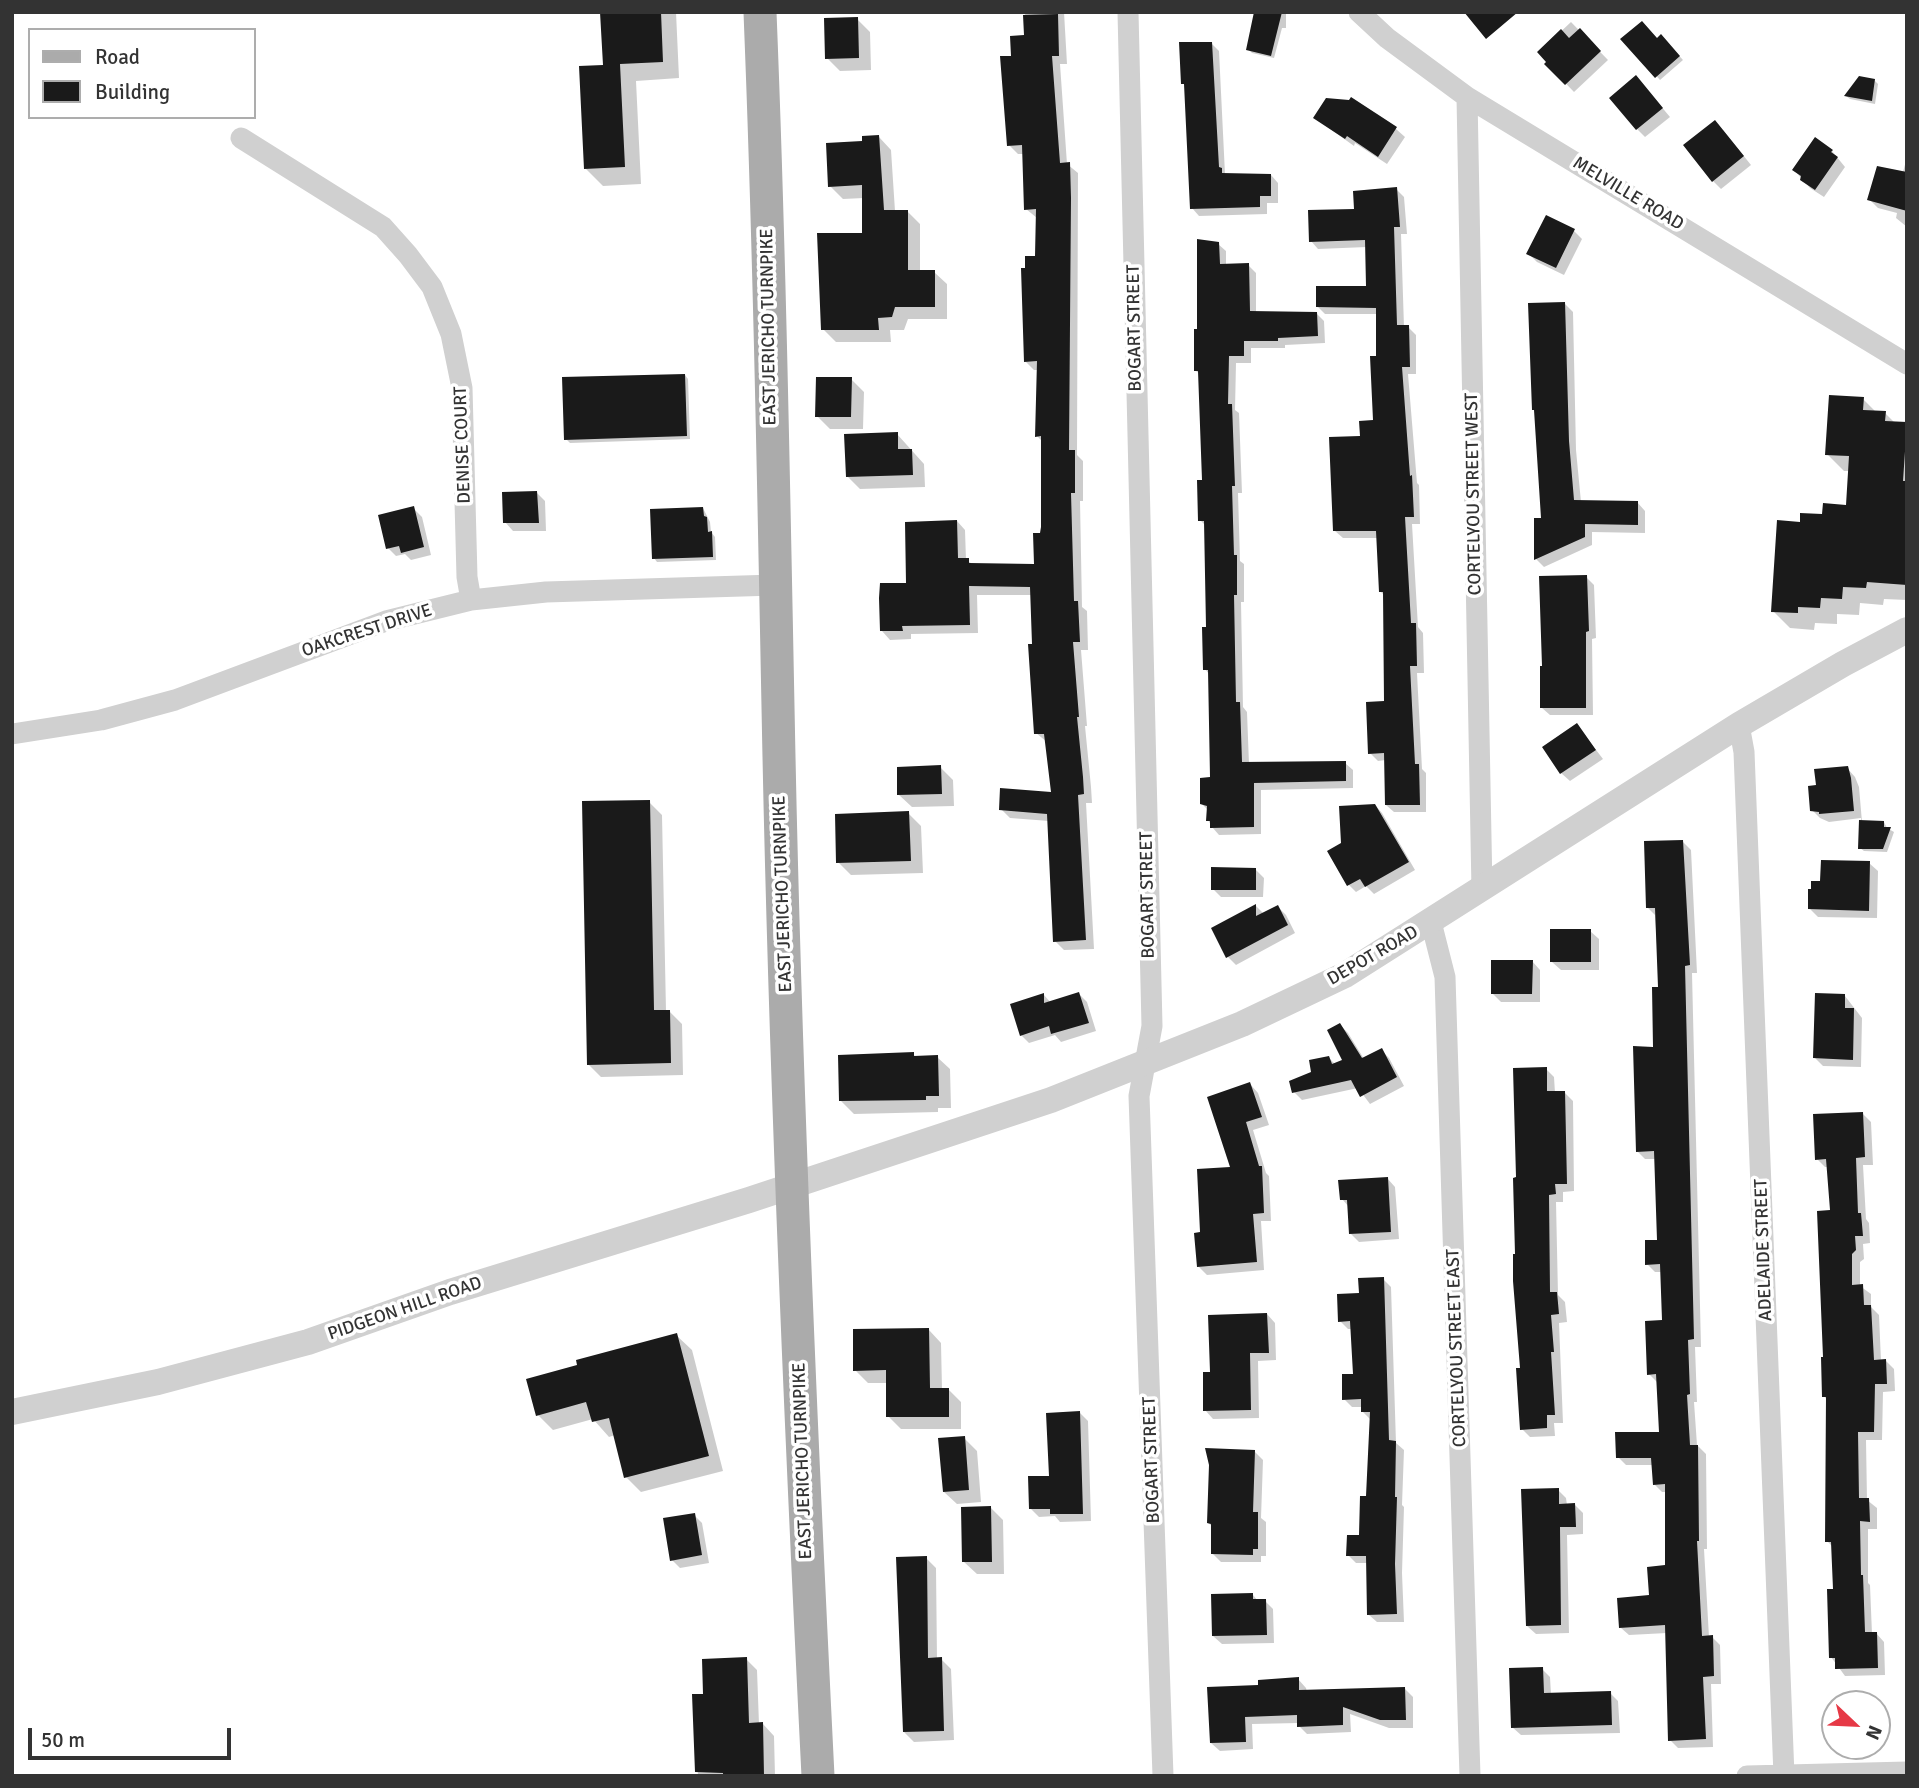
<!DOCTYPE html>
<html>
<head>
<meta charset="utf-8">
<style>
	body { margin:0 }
	#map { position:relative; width:1919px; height:1788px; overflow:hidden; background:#fff; font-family:Signika,sans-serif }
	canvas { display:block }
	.frame { position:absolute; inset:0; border:14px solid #333; pointer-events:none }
	.legend { position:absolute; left:28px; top:28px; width:228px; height:91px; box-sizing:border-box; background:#fff; border:2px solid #adadad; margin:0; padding:9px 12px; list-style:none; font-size:21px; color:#333 }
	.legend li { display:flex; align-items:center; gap:14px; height:35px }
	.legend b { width:35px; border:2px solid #adadad }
	.north { position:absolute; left:1821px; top:1690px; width:70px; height:70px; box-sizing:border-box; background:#fff; border:2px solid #adadad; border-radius:50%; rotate:113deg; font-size:19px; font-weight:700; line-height:28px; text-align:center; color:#333 }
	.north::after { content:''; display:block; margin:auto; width:24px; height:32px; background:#e63946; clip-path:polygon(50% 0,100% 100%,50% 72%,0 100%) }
	.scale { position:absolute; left:28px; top:1728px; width:203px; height:32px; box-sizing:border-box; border:4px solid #333; border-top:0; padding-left:9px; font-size:21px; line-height:24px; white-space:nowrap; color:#333; -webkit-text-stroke:5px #fff; paint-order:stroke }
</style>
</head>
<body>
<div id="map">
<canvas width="1919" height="1788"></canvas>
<div class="frame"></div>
<ul class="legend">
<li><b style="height:9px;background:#ababab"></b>Road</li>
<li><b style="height:19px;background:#1a1a1a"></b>Building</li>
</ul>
<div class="north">N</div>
<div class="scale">50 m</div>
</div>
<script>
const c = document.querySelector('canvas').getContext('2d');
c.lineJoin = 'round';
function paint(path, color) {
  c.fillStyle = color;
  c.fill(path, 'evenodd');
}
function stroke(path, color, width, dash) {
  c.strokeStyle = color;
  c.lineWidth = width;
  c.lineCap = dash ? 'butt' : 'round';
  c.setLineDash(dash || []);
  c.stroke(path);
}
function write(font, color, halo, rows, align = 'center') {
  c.font = font + ' Signika,sans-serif';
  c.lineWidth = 7;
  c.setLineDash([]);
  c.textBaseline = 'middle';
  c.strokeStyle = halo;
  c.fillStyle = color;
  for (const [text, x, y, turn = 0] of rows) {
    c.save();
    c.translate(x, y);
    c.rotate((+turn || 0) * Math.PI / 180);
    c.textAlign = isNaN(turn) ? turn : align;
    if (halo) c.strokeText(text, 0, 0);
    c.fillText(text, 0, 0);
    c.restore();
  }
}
const shadow = new Path2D(`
	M602,12H676L679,78L636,81L641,184L603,186L585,168L604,66Z
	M1025,12H1064L1067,64H1060L1067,164L1078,173L1077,455L1083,461V501H1080L1082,607L1087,611L1088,650H1081L1087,726H1085L1091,787L1092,803H1086L1094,949L1064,950L1055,941L1049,821L1010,818L1001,809L1053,794L1047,742L1036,733L1032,595H977L978,633L911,634V639L890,640L882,631L908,584L957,521L965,530L966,560L974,565L1035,566L1041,535L1043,442L1037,436L1038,370H1034L1025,361L1026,270L1037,258V218L1026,209L1024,154H1018L1009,145L1013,58L1026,37Z
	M1255,12H1286V28H1282L1274,58L1252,53L1248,49Z
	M857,19L870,32L871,70L840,71L827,58Z
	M1571,22L1608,60L1574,92L1547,64L1549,62L1539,52Z
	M1661,36L1683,60L1660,80L1623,39L1657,40Z
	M1211,43L1219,51L1225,174L1271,175L1278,183V203H1267V214L1199,216L1192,208L1186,87L1183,83Z
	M1874,80L1878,84L1875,104L1850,99L1846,96Z
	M1644,86L1670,117L1645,137L1637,129Z
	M1351,99L1396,129L1405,137L1387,164L1355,143L1354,146L1315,118Z
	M1723,130L1751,165L1721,189L1713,181Z
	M879,137L891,150L895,211H907L920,224V272H934L947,284V319H908L904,330H890L891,342H836L823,329L864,235V198L843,199L830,186L864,143Z
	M1816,140L1832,151L1845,167L1824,197L1810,188L1794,170Z
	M1907,157V227L1896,218L1897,213L1878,208L1869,199L1903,172Z
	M1396,189L1404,197L1407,234H1401L1404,327H1408L1416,335V374H1408L1417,483L1419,485L1420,524H1412L1418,627L1423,633L1424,673H1417L1422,769L1426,773V812H1394L1386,805V760L1378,761L1370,753L1386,703L1385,596L1380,591L1378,538H1343L1335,531L1362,438L1375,422L1377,314H1325L1317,306L1368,288L1367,247L1318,249L1311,241L1356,210Z
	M1547,217L1574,231L1582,239L1564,275L1537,262L1528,253Z
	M1218,244L1226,251V265H1248L1256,273V313H1316L1324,321L1325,343L1285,345V348H1251V363H1236L1235,410L1239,413L1242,493H1238L1240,561L1244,564V602H1241L1243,707L1247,712L1249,764L1345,763L1353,770V788L1261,790V834L1219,835L1212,827L1208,820V810L1201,803L1212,779L1209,674L1205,669L1208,629L1206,526L1200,520L1204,482L1200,374L1196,371L1199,330Z
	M1565,304L1573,312L1576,450L1581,502H1637L1645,511V533L1592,532V545L1544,567L1536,559V520H1543Z
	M685,375L688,379L690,439L570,443L566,439Z
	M851,379L864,392L863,429H830L817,416Z
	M1863,399L1876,412L1885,413L1895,423L1907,424V600L1884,599L1883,605L1860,603L1859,615L1837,614V624L1815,623L1814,630L1790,628L1773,611L1801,524L1848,507L1850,471H1844L1827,454Z
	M897,434L924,464L925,487L860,489L847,476Z
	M537,493L545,501L546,531H513L505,522Z
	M413,508L422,517L431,555L411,560L405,554L396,556L388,548Z
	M703,508L710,522L711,532L715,537L716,560L657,562L654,558Z
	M1586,577L1594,585L1596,638L1592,639L1593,715H1550L1542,708L1544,668Z
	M1577,725L1603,759L1570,781L1561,773Z
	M940,767L953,780L954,806L912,807L899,795Z
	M1847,768L1855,777L1859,787L1862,822H1884L1887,828L1894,832L1887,852L1864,851L1860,848L1861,818L1829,822L1820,818L1812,810L1818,787Z
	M649,802L662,815L666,1011H669L682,1024L683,1075L601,1077L588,1064Z
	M1375,805L1382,813L1415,870L1374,894L1366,886L1356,892L1349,885L1343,844Z
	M908,813L921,826L923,873L851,875L838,862Z
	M1683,842L1691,850L1697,973H1692L1701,1347H1695L1697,1402H1694L1697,1445L1706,1454L1707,1549H1704L1709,1637H1712L1720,1645L1721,1684H1711L1713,1747L1678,1748L1670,1740L1667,1633L1629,1635L1621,1628L1650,1597L1667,1567V1492H1662L1654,1484L1653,1465H1626L1618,1457L1660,1434L1658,1383L1649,1374L1664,1322L1662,1272H1655L1647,1264L1659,1241L1656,1159H1645L1637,1151L1654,1048L1660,989L1655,915L1647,907Z
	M1869,863L1878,871L1877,918L1818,917L1810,909L1822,882Z
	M1255,869L1264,878L1263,897H1221L1213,889Z
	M1256,906L1264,914L1278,907L1286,915L1295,933L1236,965L1228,957Z
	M1590,931L1599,939V970H1561L1552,962Z
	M1532,961L1540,970V1002H1501L1493,994Z
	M1079,994L1087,1002L1096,1031L1061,1042L1055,1035L1029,1043L1021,1035L1044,995L1051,1003Z
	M1845,996L1862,1018L1861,1067L1823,1066L1815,1058Z
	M1340,1025L1348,1033L1364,1059L1381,1050L1389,1058L1404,1086L1370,1104L1358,1088L1302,1100L1294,1092L1329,1058L1335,1064L1344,1061Z
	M913,1054L916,1057H937L950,1069L951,1108H938V1112L854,1114L841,1101Z
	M1546,1069L1554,1077L1555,1093L1564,1092L1573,1101L1574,1191L1563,1192V1202H1556L1558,1295L1565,1302L1567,1322L1559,1323L1563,1423H1554L1555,1436L1530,1437L1522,1429L1517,1179Z
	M1250,1084L1258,1093L1269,1125L1253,1130L1266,1173L1269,1176L1271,1221H1261L1264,1270L1207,1275L1198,1266L1202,1234L1232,1169Z
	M1862,1113L1871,1122L1873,1165H1863L1866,1219L1869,1223L1870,1243L1863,1244L1864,1259L1860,1262V1286L1871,1294V1307L1879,1315L1881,1361H1886L1894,1369L1895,1391L1883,1392L1882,1440H1866L1867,1500L1877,1508V1529H1868V1583L1870,1585L1872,1634L1876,1633L1884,1642L1885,1675L1845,1676L1831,1657L1835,1591L1833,1547L1827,1541V1400L1824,1396L1831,1212L1829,1167H1825L1817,1159Z
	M1387,1178L1395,1187L1399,1239L1359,1242L1351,1234L1349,1207L1342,1199Z
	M1383,1279L1391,1287L1396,1443L1404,1450L1402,1505L1404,1507L1402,1573L1404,1622H1377L1369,1615L1368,1563H1356L1348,1555L1361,1537L1367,1498L1371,1420L1362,1411V1407H1352L1344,1399L1354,1376L1352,1329H1348L1340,1321L1361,1295Z
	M1267,1314L1275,1323L1276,1360L1258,1361L1259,1418L1213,1419L1205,1410Z
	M929,1330L941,1343L942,1389H948L961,1402V1429H901L888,1416V1383H868L855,1370Z
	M676,1335L692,1350L723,1471L641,1492L626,1477L615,1435L609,1437L593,1419L553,1430L538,1415Z
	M1080,1413L1088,1421L1091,1521L1060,1522L1055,1516L1039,1517L1031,1509L1050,1477Z
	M964,1438L977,1451L981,1502L957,1504L944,1492Z
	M1255,1452L1263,1460L1261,1518L1266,1522V1556H1261V1562H1221L1212,1553V1526L1208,1523Z
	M1558,1490L1566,1498L1567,1505H1575L1583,1513V1534L1567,1535L1569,1633L1536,1634L1527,1626Z
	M990,1507L1003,1520L1004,1574H977L964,1562Z
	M694,1515L702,1523L709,1563L680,1568L672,1560Z
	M898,1558H926L936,1568L937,1659H941L951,1669L954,1740L914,1742L904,1732Z
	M1253,1595L1258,1601H1265L1273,1609L1274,1643L1222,1644L1213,1636Z
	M746,1659L757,1670L759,1724H763L774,1736L775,1776H698L694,1696H705Z
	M1542,1669L1550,1677L1551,1694L1610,1693L1618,1701L1620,1733L1521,1735L1512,1727Z
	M1298,1679L1306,1688L1307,1692L1405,1689L1413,1697V1728H1389L1350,1714L1351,1732L1307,1734L1299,1726V1723L1252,1724L1253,1749L1220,1751L1211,1743L1260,1686Z`);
const building = new Path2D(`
	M600,12H661L663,62L620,64L625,167L584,169L579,66L603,65Z
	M1254,12H1282L1271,56L1246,50Z
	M1464,12H1518L1486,39Z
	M1058,14L1059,56H1052L1060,163L1070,162L1071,198L1069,450H1075V493H1071L1074,601H1078L1080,642H1073L1079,717H1077L1083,777L1084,794L1078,795L1086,940L1053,942L1047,814L999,810L1000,788L1051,792L1044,734H1034L1028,644H1032L1030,587L969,586L970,625L902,626L903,631H880L879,598L880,583H906L905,522L957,520L958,558H969V563L1034,564L1033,533H1040L1041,527V436L1035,437L1037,361L1024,362L1021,268H1025V256H1035L1036,209L1024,210L1022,145L1007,146L1000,56H1011L1010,36L1024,35L1023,15Z
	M858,17L859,58L825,59L824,18Z
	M1642,21L1657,38L1661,34L1680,56L1655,78L1620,39Z
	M1580,28L1601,51L1565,85L1544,64L1546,62L1537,52L1561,29L1569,38Z
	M1179,42H1212L1219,167L1222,168V173L1271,174V196H1260V207L1190,209L1184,84H1181Z
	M1636,75L1663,108L1636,130L1609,98Z
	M1859,76L1875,79L1872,101L1844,96Z
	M1351,97L1397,127L1378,157L1347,136L1345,139L1313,118L1326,98L1349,100Z
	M1715,120L1744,156L1712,182L1683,145Z
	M879,135L884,210H908V270H935V307H895L892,317L878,318L879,330H821L817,233H862V185L828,187L826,143L862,141V136Z
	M1815,137L1833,150L1831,152L1838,157L1815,190L1800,180L1801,176L1792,170Z
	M1877,166L1907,172V211L1867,200Z
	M1397,187L1400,227H1394L1397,325H1409L1410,367H1402L1410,476L1412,475L1414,517H1405L1411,623H1416L1417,666H1410L1415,764H1419L1420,805H1385L1384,753L1368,754L1366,702L1384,701L1383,592H1379L1376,531H1333L1329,437L1360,436L1359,421L1373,420L1370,356H1376V308L1316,307V286H1366L1365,240L1309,242L1308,210L1354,209L1353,191Z
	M1546,215L1575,229L1556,268L1526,254Z
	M1197,239L1219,242L1220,264L1249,263L1250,311L1317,312L1318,336L1278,338V341H1244V356H1229L1228,404H1232L1235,486H1232L1234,555H1237V595H1234L1236,702H1240L1242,762L1346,761V781L1254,783V827L1210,828V821H1206L1207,806L1200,804V778L1210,777L1208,670H1203L1202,627H1206L1204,521H1198L1197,480H1202L1198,371H1194V329H1197Z
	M1565,302L1569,441L1574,500L1638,501V525L1585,524V537L1534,560V518H1541L1534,410H1532L1528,303Z
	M685,374L687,436L564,440L562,377Z
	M816,377H852L851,417H815Z
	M1829,395L1864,397L1863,410L1886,411L1885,421L1907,422L1903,481H1907V585L1867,582L1866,588L1843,587L1842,599L1821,598L1820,608L1798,607V613L1771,612L1777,520L1800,522V513L1822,514L1823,503L1846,505L1849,456L1825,455Z
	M898,432V449H912L913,475L846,477L844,434Z
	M537,491L539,523H503L502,492Z
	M414,506L424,547L401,553L399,546L386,549L378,515Z
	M703,507L704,516L707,517L708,532L712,531L713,557L652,559L650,509Z
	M1587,575L1589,631L1586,632V708H1540V666H1542L1539,576Z
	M1577,723L1596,750L1560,774L1542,747Z
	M941,765L942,794L897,795V767Z
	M1848,766L1851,778L1854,811L1819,814V812L1810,811L1808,786L1816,785L1814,769Z
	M650,800L654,1010H670L671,1063L587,1065L582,801Z
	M1375,804L1409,862L1365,887L1360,879L1347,886L1327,851L1341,843L1339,806Z
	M909,811L911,861L836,863L835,814Z
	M1859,820L1884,821V827H1891L1883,849H1858Z
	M1683,840L1690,965L1685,966L1694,1339L1688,1340L1690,1394L1687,1395L1690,1445H1698L1699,1541H1697L1702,1636L1713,1635L1714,1676L1703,1677L1706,1739L1668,1741L1665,1625L1619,1628L1617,1598L1649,1595L1647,1567L1665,1565V1484L1653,1485L1651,1458H1616L1615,1432H1659L1656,1374L1647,1375L1645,1321L1662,1320L1660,1264L1645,1265V1240H1657L1654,1151L1636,1152L1633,1046L1653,1047L1652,987H1658L1655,908H1646L1644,841Z
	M1821,860L1870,861L1869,911L1808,909V889H1811V881H1820Z
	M1211,867L1256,868V890H1211Z
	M1256,904V916L1278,905L1288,925L1226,958L1211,928Z
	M1550,929H1591V962H1550Z
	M1491,960H1533L1532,994H1491Z
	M1079,992L1089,1023L1051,1034L1049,1026L1020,1036L1010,1004L1044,993V1003Z
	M1815,993L1845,994V1008H1854L1853,1060L1813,1058Z
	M1340,1023L1362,1058L1382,1048L1397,1077L1360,1097L1351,1080L1292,1093L1289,1081L1311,1072L1309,1060L1329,1056L1332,1064L1342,1060L1327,1030Z
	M914,1052V1056L938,1055L939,1096H926V1100L839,1101L838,1055Z
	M1547,1067V1091H1565L1567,1184H1555L1556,1194L1549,1195L1550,1292H1557L1559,1314L1551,1315L1554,1352H1551L1555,1415H1547V1428L1520,1430L1516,1368H1520L1513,1281V1254H1515L1513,1178L1516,1177L1513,1068Z
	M1250,1082L1262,1117L1246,1122L1259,1166H1262L1264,1213L1253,1214L1257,1262L1197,1267L1194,1233L1200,1232L1197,1169L1230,1167L1207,1097Z
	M1863,1112L1865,1157L1856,1158L1858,1213H1861L1863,1236H1855L1856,1250L1852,1254V1285L1863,1284L1864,1305H1871L1874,1360L1886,1359L1887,1384H1875L1874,1432H1858L1859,1498H1869L1870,1522L1860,1521L1861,1575H1863L1865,1632H1877L1878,1668L1835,1669V1658H1829L1827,1589H1833L1831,1542H1825L1826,1397H1822L1821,1357H1823L1817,1211L1830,1210L1826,1159L1815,1160L1813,1114Z
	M1388,1177L1391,1232L1349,1234L1347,1200H1340L1338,1180Z
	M1384,1277L1389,1440L1396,1441L1395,1497H1397L1395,1564L1397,1614L1367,1615L1366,1556H1346L1347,1535H1359L1360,1496H1366L1370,1412H1361V1399L1342,1400V1374H1353L1350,1321L1338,1322L1337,1294L1359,1293L1358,1278Z
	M1267,1313L1269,1353H1250L1251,1410L1203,1411V1372H1210L1208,1315Z
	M929,1328L930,1388H949V1417H886V1370L853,1371V1329Z
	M677,1333L709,1456L624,1478L609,1418L592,1422L586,1402L536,1416L526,1379L577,1365L576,1360Z
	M1080,1411L1083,1514H1050V1509H1029L1028,1476H1049L1046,1413Z
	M965,1436L969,1490L943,1492L938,1438Z
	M1205,1448L1255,1450L1253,1512H1258V1549H1253V1555L1211,1554V1524L1207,1523L1209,1465Z
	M1559,1488V1504L1575,1503L1576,1527H1560L1561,1625L1526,1626L1521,1489Z
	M991,1506L992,1562H962L961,1507Z
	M695,1513L702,1555L670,1561L663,1518Z
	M927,1556L928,1658L942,1657L944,1731L903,1732L896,1557Z
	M1253,1593V1599H1266L1267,1635L1212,1636L1211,1594Z
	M747,1657L749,1723L763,1722L764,1776H723V1773L695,1772L692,1694H703L702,1659Z
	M1543,1667L1544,1693L1611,1691L1612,1725L1511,1728L1509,1668Z
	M1299,1677V1690L1405,1687L1406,1720H1380L1343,1707V1725L1297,1727V1715L1245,1717L1246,1742L1210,1743L1207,1687L1258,1685V1680Z`);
const minor = new Path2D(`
	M1128,12L1152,1026L1139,1096L1163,1776
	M1359,12L1387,38L1467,97L1907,364
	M1467,97L1482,890
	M241,138L383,227L408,255L432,287L451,334L462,388L467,577L471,600
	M1739,725L1744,752L1784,1776
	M12,734L101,720L175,700L386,621L471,600L546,592L775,585
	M1431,922L1445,977L1470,1776
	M1747,1776L1907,1772`);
const tertiary = new Path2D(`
	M12,1412L158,1382L308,1342L450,1292L749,1200L1051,1100L1242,1024L1345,975L1739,725L1843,664L1907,630`);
const primary = new Path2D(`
	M760,12C770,260 774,509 779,757C786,1097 801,1436 818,1776`);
const streetNames = [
	["MELVILLE ROAD",1628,194,31],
	["EAST JERICHO TURNPIKE",769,327,-91],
	["BOGART STREET",1135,328,-91],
	["DENISE COURT",463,445,-92],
	["CORTELYOU STREET WEST",1474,494,-91],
	["OAKCREST DRIVE",367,631,-18],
	["EAST JERICHO TURNPIKE",783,894,-92],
	["BOGART STREET",1148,895,-91],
	["DEPOT ROAD",1373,956,-30],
	["ADELAIDE STREET",1764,1250,-92],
	["PIDGEON HILL ROAD",405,1309,-19],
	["CORTELYOU STREET EAST",1457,1348,-92],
	["BOGART STREET",1152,1460,-92],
	["EAST JERICHO TURNPIKE",803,1461,-92]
];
paint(shadow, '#0003');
paint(building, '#1a1a1a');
stroke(minor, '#d0d0d0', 21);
stroke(tertiary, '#d0d0d0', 26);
stroke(primary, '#ababab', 33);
write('18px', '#333', '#fff', streetNames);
</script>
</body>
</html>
